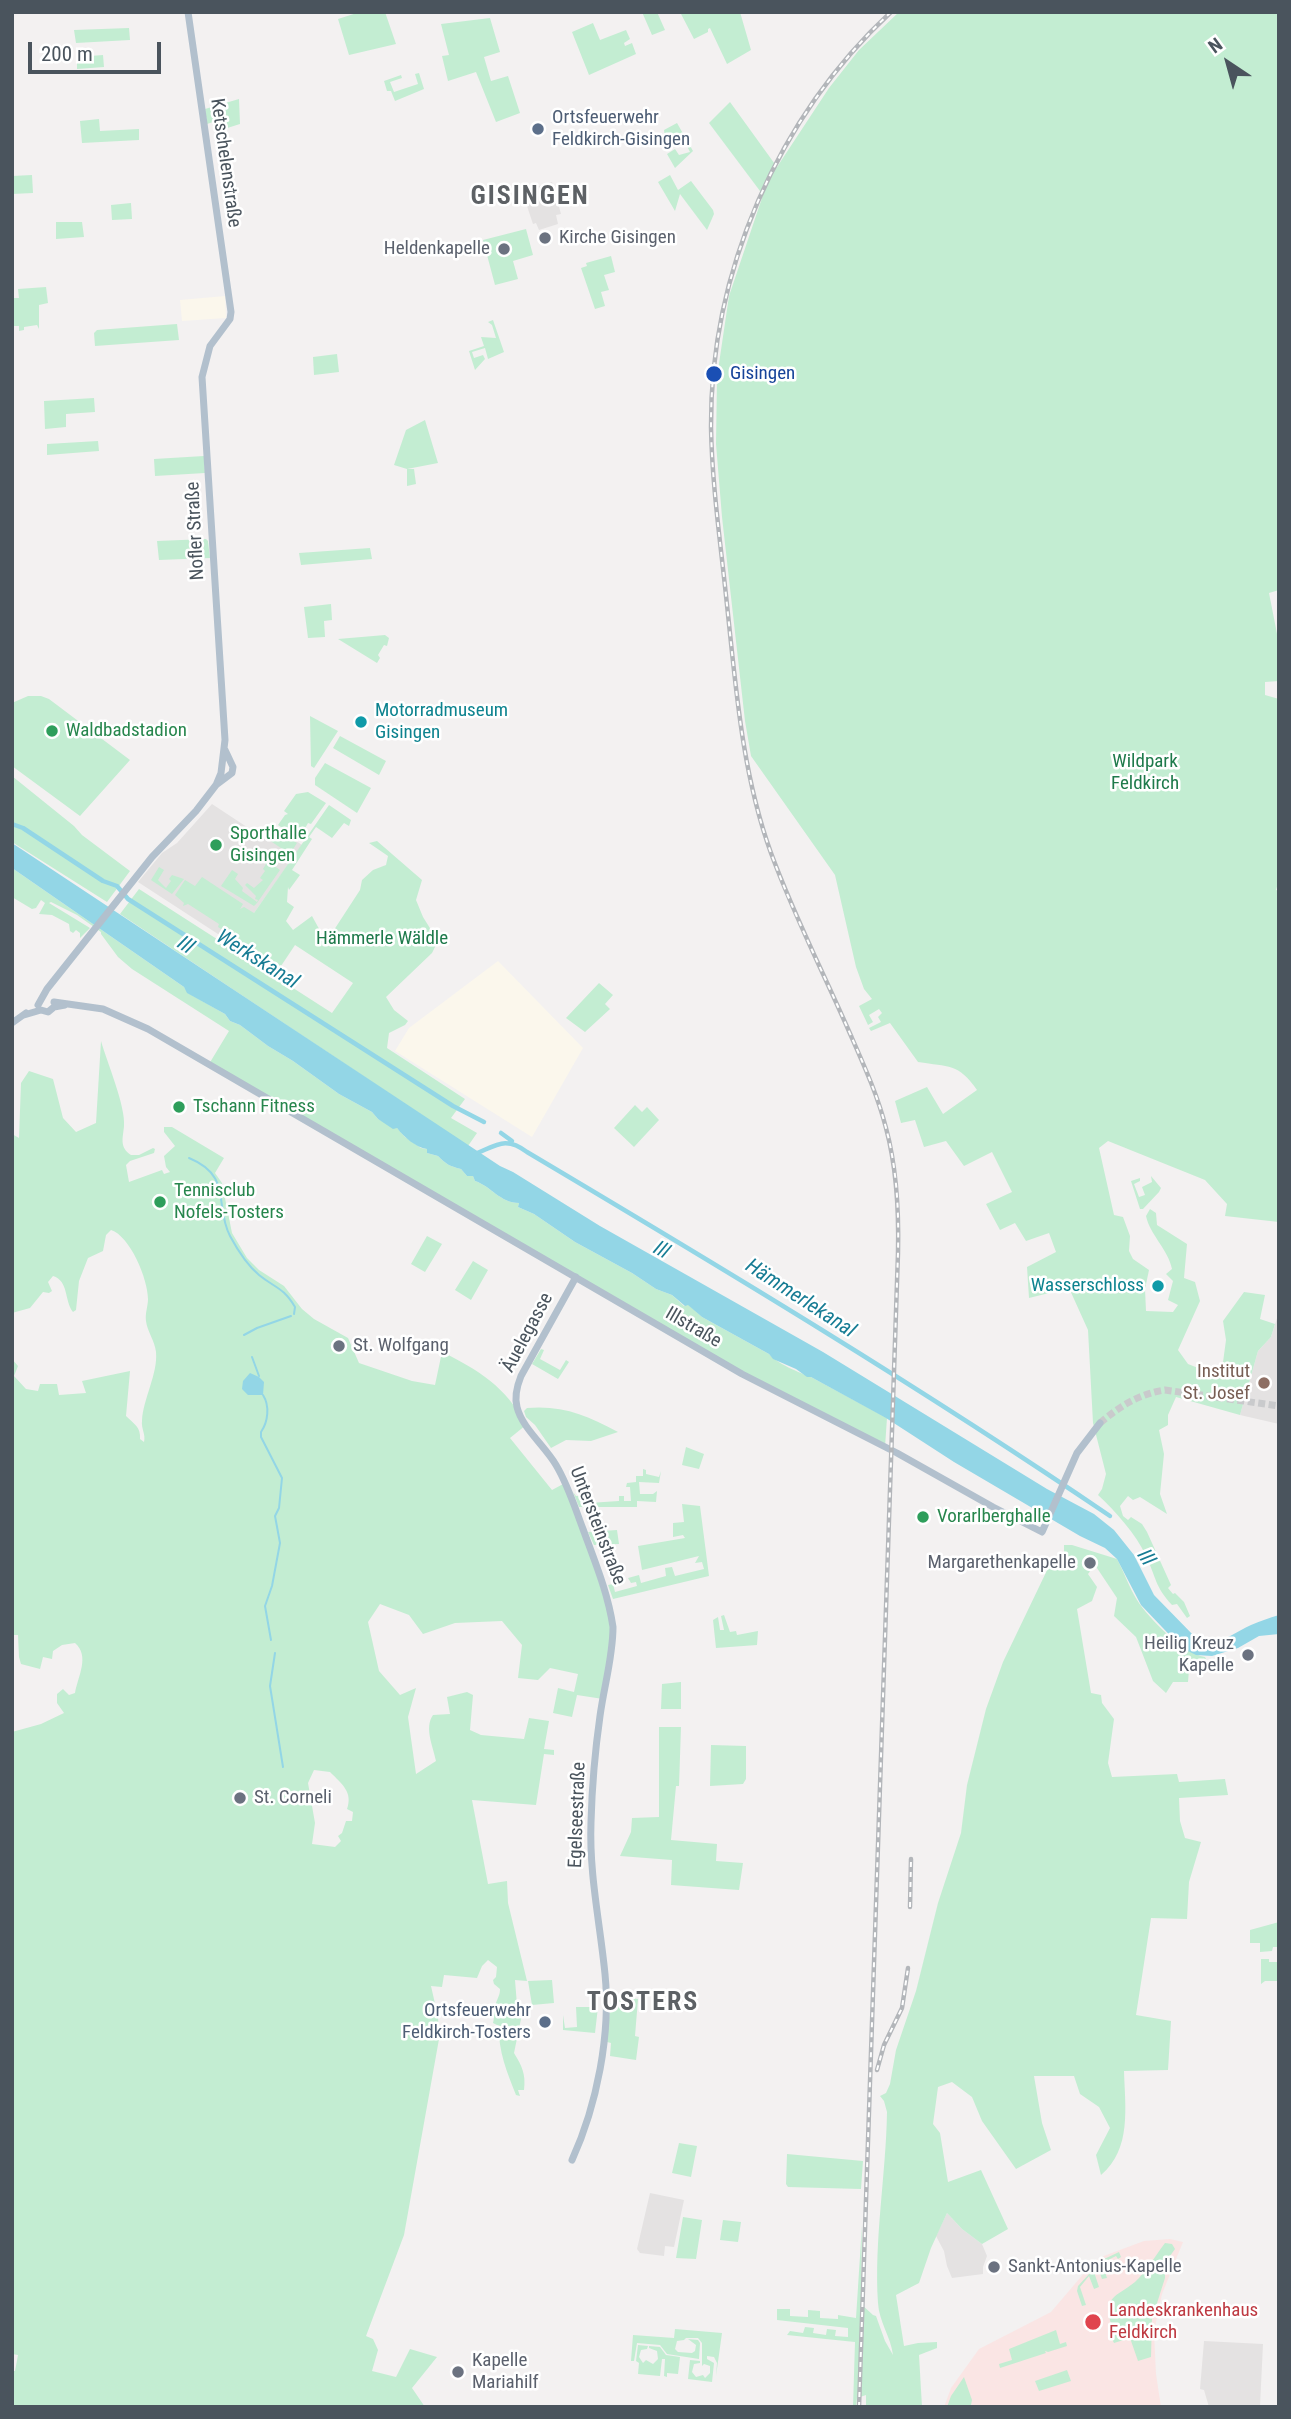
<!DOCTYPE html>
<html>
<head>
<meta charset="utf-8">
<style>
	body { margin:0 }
	#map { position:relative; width:1291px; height:2419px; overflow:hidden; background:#f3f1f1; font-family:"Roboto Condensed",sans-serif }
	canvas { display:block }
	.frame { position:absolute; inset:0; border:14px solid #4a545d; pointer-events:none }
	.north { position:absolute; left:1193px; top:28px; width:70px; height:70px; -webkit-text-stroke:5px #fff; paint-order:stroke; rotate:324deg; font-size:19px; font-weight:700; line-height:28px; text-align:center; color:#4a545d }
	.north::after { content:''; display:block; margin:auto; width:24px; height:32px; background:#4a545d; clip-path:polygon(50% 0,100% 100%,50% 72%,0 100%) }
	.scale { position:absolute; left:28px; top:42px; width:133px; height:32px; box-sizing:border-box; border:4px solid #4a545d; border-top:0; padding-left:9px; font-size:21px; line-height:24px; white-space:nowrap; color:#4a545d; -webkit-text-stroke:5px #fff; paint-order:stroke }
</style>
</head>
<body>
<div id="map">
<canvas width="1291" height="2419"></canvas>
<div class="frame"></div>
<div class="north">N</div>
<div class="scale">200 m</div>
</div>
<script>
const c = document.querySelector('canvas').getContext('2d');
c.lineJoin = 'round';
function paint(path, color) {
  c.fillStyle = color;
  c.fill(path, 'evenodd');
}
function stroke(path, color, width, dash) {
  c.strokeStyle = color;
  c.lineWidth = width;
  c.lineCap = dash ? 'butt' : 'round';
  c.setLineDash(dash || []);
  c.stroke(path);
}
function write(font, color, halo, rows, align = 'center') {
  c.font = font + ' "Roboto Condensed",sans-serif';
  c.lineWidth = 5;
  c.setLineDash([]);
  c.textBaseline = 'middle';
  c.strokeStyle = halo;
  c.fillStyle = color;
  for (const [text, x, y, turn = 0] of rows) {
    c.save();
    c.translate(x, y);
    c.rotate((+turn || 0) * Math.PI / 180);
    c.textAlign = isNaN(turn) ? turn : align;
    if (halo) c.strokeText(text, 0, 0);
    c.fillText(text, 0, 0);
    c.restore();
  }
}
const commercial = new Path2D(`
	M225,296L226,318L182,321L180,300Z
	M498,961L583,1048L532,1137L395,1051L409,1028Z`);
const education = new Path2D(`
	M552,182L561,214L556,215L558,224L539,230L536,223L533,224L522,191Z
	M212,804L265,839L274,826L302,845L254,913L225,930L221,936L138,882L162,853L177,843Z
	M1279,1312V1424L1240,1415L1258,1351L1271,1337Z
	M650,2193L684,2200L674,2247L665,2246L664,2256L640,2253L637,2249Z
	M947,2213L962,2229L982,2244L987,2256L983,2267V2274L952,2278L947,2266L944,2251L936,2236Z
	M1204,2341L1263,2344L1260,2406L1209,2407L1204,2390L1200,2389Z`);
const medical = new Path2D(`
	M1170,2239L1183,2242L1162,2294L1154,2332L1156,2374L1161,2407H944L951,2388L979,2349L1051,2312L1091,2265L1101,2257L1144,2241Z`);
const green = new Path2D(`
	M360,12H385L396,44L349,55L338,19Z
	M642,12H657L665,30L652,35Z
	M680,12H740L751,50L727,64L710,28L708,29V32L694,39Z
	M899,12H1279V590L1269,593L1279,644V681L1265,682V695L1279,699V880L1276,890L1279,891V1222L1225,1216L1227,1204L1205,1180L1108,1141L1099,1148L1114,1215L1123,1217L1130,1236L1129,1251L1133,1259L1149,1270L1145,1289L1146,1311L1173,1312L1178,1305L1168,1300L1173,1281L1166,1274L1172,1269C1168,1249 1150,1235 1146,1216L1150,1209L1156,1213L1157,1225L1187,1244L1184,1278L1195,1282L1200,1301L1178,1350L1188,1364L1221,1377L1226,1340L1223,1321L1244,1292L1265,1295L1260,1319L1275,1324L1271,1337L1258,1351L1240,1415L1176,1397L1168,1415V1425L1159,1430L1164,1454L1160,1494L1167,1514L1140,1497L1133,1500L1128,1496L1120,1506L1123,1516L1128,1520L1131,1517L1142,1524L1147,1532L1171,1585L1168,1588L1173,1594L1175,1593L1184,1602L1190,1616L1187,1618L1177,1604L1172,1605C1155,1587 1156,1577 1146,1556C1136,1534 1116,1512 1098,1495L1102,1489L1106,1474L1093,1423L1088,1330L1069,1288L1029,1298L1027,1267L1056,1252L1049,1233L1026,1241L1015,1223L1000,1230L986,1204L1012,1192L992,1152L964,1166L946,1141L924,1147L915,1120L901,1123L895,1101L927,1087L943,1114L977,1090C958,1063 949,1067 918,1062L890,1023L871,1031L869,1028L881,1022L878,1017L882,1013L879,1009L869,1015L873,1022L868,1025L859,1006L872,999L864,989L856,967L835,875L751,756L745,721L722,517L716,444L717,377L729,296L763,195L709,123L730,102L777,167L829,88L859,50Z
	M490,18L500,52L484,57L491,81L508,76L520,113L496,122L476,72L448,81L442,56L449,55L441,24Z
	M593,23L600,40L626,30L630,39L624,43L625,46L632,43L636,54L589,75L572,32Z
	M129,28L130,40L76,43L74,30Z
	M103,55L104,67L77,69V57Z
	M419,73L424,89L395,101L391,91H387L384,81L401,75L402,78L390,82L394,92L418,84L415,74Z
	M239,99L240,124L224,129L222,119L207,124L205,109Z
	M99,119L100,131L139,129V140L82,143L80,121Z
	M677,123L693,151L675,168L667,154L675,149L679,155L690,152L686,144L681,139L667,146L666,144L664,130Z
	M32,175L33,193L12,194V176Z
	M670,175L678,190L691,181L713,210L714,214L707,230L680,194L675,211L658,182Z
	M131,203L132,219L112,220L111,205Z
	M56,222H82L84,237L56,239Z
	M526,229L533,255L513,261L518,279L495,285L483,240Z
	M611,256L615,272L604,275L609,290L601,292L605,306L595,309L581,268L587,266L586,263Z
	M46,287L48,303L39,305V329L37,325L24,327V330L19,331V326H12V298H19L18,289Z
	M493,320L504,352L488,359L485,348L472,352L474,358L483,355L485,359L475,370L469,351L484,346L481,337L496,338L492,325L488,322Z
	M177,324L179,340L95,346L94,333L97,330Z
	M337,354L339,372L314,375L313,357Z
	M94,398L95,412L66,414V427L45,429L44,401Z
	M425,420L438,463L407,469H414L416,484L407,486V469L394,465L406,430Z
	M98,441L99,451L47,455V444Z
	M204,456L205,473L155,476L154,459Z
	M206,539L208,541L210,558L159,560L157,541Z
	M370,548L372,559L301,565L299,553Z
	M331,604L332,620L324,621L325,637L308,638L304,607Z
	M385,635L389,638L387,646L384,645L378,655L380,658L377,663L338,639Z
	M28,696H41L49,699L130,760L80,816L12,766V703Z
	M310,716L338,731L314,768L311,766Z
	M340,736L386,761L379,775L333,748Z
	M325,763L371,788L357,813L315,785V778Z
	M12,776L74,826L82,835L130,871L107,902L12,842Z
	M308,792L326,803L311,824L308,823L299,839L278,825L285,815L288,814L284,811L296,794Z
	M329,805L351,820L349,826L344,823L332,838L316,827L309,837L312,839L292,870L300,875L289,890L288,887L287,902L294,907L286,921L293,930L312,916L323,936L332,933L360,890L362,880L373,870L386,865L388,856L369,843L377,841L422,880L416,900L423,917L438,941L432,953L386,997L394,1010L408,1021L405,1025L389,1033L387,1048L465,1099L451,1118L477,1133L468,1146L120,914L139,889L332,1013L353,983L295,945L279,969L270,968L262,955L218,927L219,924L188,904L183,906L184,903L175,895L185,880L195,886L202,877L243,904L240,909L244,907L254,913Z
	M276,829L297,843L290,854L269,840Z
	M263,858L280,870L257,903L254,906L221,886L232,870L238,874L235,879L243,888L242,891L257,902L258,900L255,899L256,896L245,885L247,883L254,888L263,880L260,878L265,871L263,869L266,864L261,861Z
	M159,867L164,870L158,880L166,888L171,881L169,879L172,875L184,879L172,894L151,880Z
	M12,868L184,987L188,993L225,1014L230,1021L240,1025L268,1046L293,1061L339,1094L372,1112L378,1119L397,1128L405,1137L421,1148L427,1149V1153L438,1156C446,1164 449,1166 461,1169L467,1176H473L475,1181C491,1186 500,1203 519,1203L518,1207L534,1214L575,1242L632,1273L656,1289L672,1295L684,1306L688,1304L702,1317L769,1354C776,1363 800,1373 811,1377L887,1418L885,1447L815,1413L209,1064L229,1031L132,969L118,957L101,934V932L77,915L51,902L49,903L90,928L80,938V933L76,930L73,933L70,931L69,924L52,915L39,914L45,903L41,900L36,908L32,909L12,897Z
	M599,983L613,995L605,1004L610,1009L585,1032L566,1018Z
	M101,1041C107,1062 126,1107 124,1126C123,1138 119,1147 131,1155H139L153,1148L155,1149L154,1153L130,1161L126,1165L129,1182L162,1170L164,1174L170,1172L166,1167L164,1156L175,1146L164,1132V1127H172L224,1158L215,1173L222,1183L232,1233L247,1258L259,1270L284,1286L302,1309L314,1319L348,1338L359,1363L412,1381L435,1385L442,1352C479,1370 506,1387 526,1425L510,1438L552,1490L565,1483L573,1499L613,1627L603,1699L577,1695L572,1717L553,1713L558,1688L574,1692L578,1674L550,1668L538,1680L518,1678L522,1645L502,1621L455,1623L423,1634L409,1615L380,1604L368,1622L379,1671L400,1695L416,1688L408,1717L416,1774L436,1761C433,1746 424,1728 433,1715L450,1714L447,1697L467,1692L473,1695L470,1730L481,1735L524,1739L529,1718L549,1721L544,1749L554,1750V1755L544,1754L536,1805L472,1800L488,1884L507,1881L508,1903L527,1981L515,1980L517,2005L521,2019L514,2053C522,2066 526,2074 524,2090H518L520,2096L516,2095C507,2072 498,2051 499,2026L493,2023C495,2016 493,2010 496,2003C498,1997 500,1995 500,1989L494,1984L493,1980L496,1977L497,1967L488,1960L482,1966L477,1978L444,1975L442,1987L431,1986L438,2017L439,2039L404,2235L366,2336L373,2339L378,2350L372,2371L396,2377L410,2349L437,2357L412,2388L425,2407H12V2371H15L18,2355L12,2354V1732L41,1724L64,1713L57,1703V1694L63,1689L69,1695L75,1693C78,1676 90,1656 75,1643L62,1645L53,1651L52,1659L43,1657L40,1669L21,1664L19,1657L18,1635H12V1359L18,1366L14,1376L26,1389L38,1391L40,1384H57L59,1395L86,1393L82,1381L130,1371L126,1416C134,1424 141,1427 140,1439L144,1442C146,1434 141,1429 142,1421C143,1399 158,1374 156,1352C155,1341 147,1331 146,1321C145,1313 148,1306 148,1299C148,1279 130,1236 111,1230L106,1235L103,1251L88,1258L79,1281L76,1310L73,1312C64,1300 69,1281 53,1276L48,1282L52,1291L49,1293L43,1292L30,1308L12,1313V1134L19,1138L21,1083L29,1071L53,1079L63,1118L76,1132L96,1123ZM314,1770L330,1772C342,1784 353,1792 347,1809L353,1812L352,1821H346L342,1833L338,1836L341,1841L335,1847L312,1844L315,1823L308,1783Z
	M635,1105L642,1112L647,1107L659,1120L634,1147L614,1128Z
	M1151,1176L1161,1188L1159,1192L1143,1209H1140L1131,1181L1140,1178V1181L1134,1184L1139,1197L1145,1195L1142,1187L1152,1182Z
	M427,1236L442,1244L425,1272L411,1264Z
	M473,1261L488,1270L471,1300L455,1290Z
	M541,1349L544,1350L540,1359L560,1370L566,1360L569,1362L558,1379L532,1364Z
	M527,1408C562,1405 587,1415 618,1432L591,1441L566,1440L551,1448L535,1425L526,1417L524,1411Z
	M686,1447L704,1454L699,1469L682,1465Z
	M643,1469L646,1470V1474L659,1477L661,1471L659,1483L639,1482L640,1494H653L657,1491L656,1502L637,1501V1507H579L573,1492L576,1496H588L589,1503L619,1501V1496H624V1501H631L630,1487H626L627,1483L636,1482V1476H643Z
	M682,1504L700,1506L709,1576L613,1599L608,1585L613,1584L615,1592L637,1586L636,1582L631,1583L628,1578L639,1575L641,1583L666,1576L665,1568L672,1567L675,1576L704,1569L702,1562L695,1563L699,1556L642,1570L638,1546L685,1538L683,1535L673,1537V1523L684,1522Z
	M617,1530L619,1544L594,1545L588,1532Z
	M1064,1545H1072L1117,1559C1124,1572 1129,1587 1137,1600C1149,1619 1183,1653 1205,1657L1208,1663L1199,1669L1189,1670L1188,1682H1173L1166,1693L1153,1681L1136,1637L1114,1616L1117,1598L1095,1565L1088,1574L1097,1587L1092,1601L1077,1609L1091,1693L1101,1695L1102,1703L1114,1719L1108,1763L1112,1777L1177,1774L1179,1782L1225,1779L1228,1795L1179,1798L1180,1821L1185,1838L1201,1842L1189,1882L1187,1919L1151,1918L1136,2015L1171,2021L1168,2070L1124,2071C1125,2107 1132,2149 1101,2175L1096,2155L1110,2128L1099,2107L1080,2094L1074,2076H1034L1042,2123L1051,2150L1016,2169L982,2121L972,2097L952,2082L938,2087L933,2124L940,2133L948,2182L981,2170L1008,2229L982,2244L962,2229L947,2213L931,2248L919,2283L896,2295L904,2346L918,2343L937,2342V2348L919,2355L922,2407H866V2395L857,2398L856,2407H853L855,2342L787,2335L790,2331L803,2333L805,2327L814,2328L813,2333L826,2335L827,2329L836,2330L835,2336L848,2337V2328L777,2320V2309H790V2316L808,2317V2310L820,2311V2318L838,2319V2315L856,2318L862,2225L861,2304L873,2315L876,2316L885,2341L893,2355C891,2337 879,2322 878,2303C874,2239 886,2175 887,2112L884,2101L880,2096L886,2093L890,2084L896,2050L916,1991L938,1903L961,1833L967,1785L986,1709L1003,1662L1051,1562L1064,1559Z
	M724,1615L730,1632L736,1631L737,1635L758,1631L757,1645L716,1648L713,1620L718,1617L720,1630H724L721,1616Z
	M681,1682V1709H661L662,1684Z
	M659,1727H681L679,1786H676L671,1840L717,1844L716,1861L743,1863L739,1890L671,1885L672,1860L620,1856L631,1832L632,1818L659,1817Z
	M711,1745L746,1746V1779L743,1784L710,1786Z
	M1279,1922V1947H1273L1272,1951L1260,1952V1943H1250V1930Z
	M1261,1959H1269V1962H1279V1981H1265L1261,1984Z
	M552,1980L554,2003L532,2005L528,1981Z
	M613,1996L638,1999L635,2036L639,2037L636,2060L610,2056L611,2043L607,2042L610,2006Z
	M576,2007H598L595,2033L563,2030V2015L565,2028L577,2027Z
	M679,2143L697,2146L691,2177L672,2173Z
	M787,2154L863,2161L861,2189L788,2187L786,2184Z
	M683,2217L702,2220L696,2259L676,2258Z
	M723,2220L741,2222L738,2242L720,2240Z
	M1165,2243L1172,2244L1175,2249L1160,2270L1165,2274V2278L1152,2319L1151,2357L1138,2361L1130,2338L1114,2343L1111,2337L1116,2334L1117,2330L1112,2327C1102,2296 1115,2298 1135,2282C1146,2272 1155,2256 1165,2243Z
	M1119,2252L1121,2257L1118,2259L1116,2256L1102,2263L1107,2278L1102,2279L1098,2267L1094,2272L1099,2287L1094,2289L1089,2276L1080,2287L1086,2305L1082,2306L1077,2291L1078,2286L1102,2260Z
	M675,2329L722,2333L716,2376L717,2363L714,2357L707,2356V2359L714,2363L712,2382L688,2379L690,2360L700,2361V2363L694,2364L692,2372L696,2377L703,2375L705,2378L710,2373V2366L704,2364L702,2366V2343L698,2338H686L684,2340L677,2341L675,2349L678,2352L692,2353L695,2351L696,2345L688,2339L698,2340L700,2343L699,2359L667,2354L660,2345L637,2343L634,2361H631L633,2335L674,2338Z
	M1056,2330L1060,2344L1066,2342L1067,2346L1048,2352L1045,2351L1046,2353L1000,2368L999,2364L1012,2360L1009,2349Z
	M638,2345L648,2346L647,2349L641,2350L639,2357L643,2363L646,2360L653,2364L658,2359L657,2351L649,2348V2346L660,2347L666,2355L680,2357L678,2374L667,2373V2377L664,2376L665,2359H662L660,2376L638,2374L639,2363L636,2361Z
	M1067,2370L1071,2381L1039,2391L1035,2381Z
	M964,2377L972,2400L971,2405L947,2407L951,2396Z`);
const water = new Path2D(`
	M12,843L500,1166L513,1172L600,1226L823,1352L1047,1489L1094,1514L1114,1530L1134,1555L1154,1595L1197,1639C1218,1648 1233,1633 1251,1625C1260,1621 1269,1618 1279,1615V1634L1259,1636L1238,1648L1212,1656L1196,1655L1182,1648L1141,1605L1117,1559L1105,1548L1080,1536L954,1462L886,1418L811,1377H807L796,1369L773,1359L769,1354L702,1317L688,1305L685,1306L672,1295L656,1289L632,1273L575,1242L534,1214L518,1207L519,1203C500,1203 491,1186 475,1181L473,1176H467L461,1169C449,1166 446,1164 438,1156L427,1153V1149C415,1147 404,1137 397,1128L393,1129L378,1119L372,1112L339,1094L293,1061L268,1046L240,1025L230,1021L225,1014L187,993L184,987L12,868Z
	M250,1373L259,1377L264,1382L263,1395H248L242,1389L243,1381Z`);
const stream = new Path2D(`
	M189,1158C233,1176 214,1205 230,1236C237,1249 247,1265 259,1275C275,1288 283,1287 295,1307L294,1314
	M244,1335L257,1328L291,1316
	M252,1357L259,1376
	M263,1395C270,1406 268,1422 261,1432V1437L282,1478L279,1508L275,1516L280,1543L272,1586L265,1606L271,1640
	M275,1653L270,1686L283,1767`);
const canal = new Path2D(`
	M12,824L23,828L103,881L117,886L128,899L453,1106L484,1122
	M501,1133L512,1141
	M475,1154C497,1145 506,1136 527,1152C724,1269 920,1387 1110,1516`);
const majorTunnel = new Path2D(`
	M1100,1423C1120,1406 1139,1394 1165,1390L1279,1406`);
const major = new Path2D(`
	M188,12L231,312L230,319L210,346L202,377L225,740L221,773L216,785
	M54,1002L103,1009L148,1029L742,1374L897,1453L993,1507L1042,1532L1077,1453L1100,1423
	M38,1005L47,989L152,857L196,811L216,785L232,773L233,767L225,750
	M24,1015L41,1010L48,1012L54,1007L65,1005
	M12,1023L26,1013
	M572,2160C597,2105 611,2034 605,1974C600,1923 589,1874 591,1822C592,1786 595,1751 600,1716C604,1686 613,1657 613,1627C608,1593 595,1562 583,1529C575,1508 568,1485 556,1465C545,1446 522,1428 517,1407C514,1396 517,1386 521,1376L576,1277`);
const rail = new Path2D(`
	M910,1907L911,1859
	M877,2070L884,2045L902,2008L908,1968
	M859,2407L898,1253C899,1210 897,1169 886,1128C877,1093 862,1061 848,1029C822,970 793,913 771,853C742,773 736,688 727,605C721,546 712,486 711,427C710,272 778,117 891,12`);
const markers = [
	[538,129,7,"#5c6f8a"],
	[545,238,7,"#6b7280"],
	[504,249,7,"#6b7280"],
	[714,374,9,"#1a4fb4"],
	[361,722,7,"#0f9aa8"],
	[52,731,7,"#2e9e5b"],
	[216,845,7,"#2e9e5b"],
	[179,1107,7,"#2e9e5b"],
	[160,1202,7,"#2e9e5b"],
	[1158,1286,7,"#0f9aa8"],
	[339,1346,7,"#6b7280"],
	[1264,1383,7,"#8d6e63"],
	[923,1517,7,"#2e9e5b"],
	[1090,1563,7,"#6b7280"],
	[1248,1655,7,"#6b7280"],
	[240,1798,7,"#6b7280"],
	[545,2022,7,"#5c6f8a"],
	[994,2267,7,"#6b7280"],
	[1093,2322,9,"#e0444e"],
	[458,2372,7,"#6b7280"]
];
const serviceNames = [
	["Ortsfeuerwehr",552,118],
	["Feldkirch-Gisingen",552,140],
	["Ortsfeuerwehr",531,2011,"right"],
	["Feldkirch-Tosters",531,2033,"right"]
];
const streetNames = [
	["Ketschelenstraße",225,163,82],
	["Nofler Straße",196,531,-93],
	["Illstraße",693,1328,30],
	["Äuelegasse",528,1333,-62],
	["Untersteinstraße",597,1526,69],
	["Egelseestraße",578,1815,-88]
];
const worshipNames = [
	["Kirche Gisingen",559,238],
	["Heldenkapelle",490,249,"right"],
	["St. Wolfgang",353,1346],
	["Margarethenkapelle",1076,1563,"right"],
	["Heilig Kreuz",1234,1644,"right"],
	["Kapelle",1234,1666,"right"],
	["St. Corneli",254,1798],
	["Sankt-Antonius-Kapelle",1008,2267],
	["Kapelle",472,2361],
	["Mariahilf",472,2383]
];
const transitNames = [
	["Gisingen",730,374]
];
const cultureNames = [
	["Motorradmuseum",375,711],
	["Gisingen",375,733],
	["Wasserschloss",1144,1286,"right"]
];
const leisureNames = [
	["Waldbadstadion",66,731],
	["Sporthalle",230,834],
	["Gisingen",230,856],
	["Tschann Fitness",193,1107],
	["Tennisclub",174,1191],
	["Nofels-Tosters",174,1213],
	["Vorarlberghalle",937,1517]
];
const parkNames = [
	["Wildpark",1145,762],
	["Feldkirch",1145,784],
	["Hämmerle Wäldle",382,939]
];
const educationNames = [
	["Institut",1250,1372],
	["St. Josef",1250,1394]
];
const healthNames = [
	["Landeskrankenhaus",1109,2311],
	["Feldkirch",1109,2333]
];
const waterNames = [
	["Ill",185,946,34],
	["Werkskanal",257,960,32],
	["Ill",661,1251,30],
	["Hämmerlekanal",800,1299,33],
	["Ill",1145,1558,58]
];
const districtNames = [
	["GISINGEN",530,197],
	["TOSTERS",643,2003]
];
paint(commercial, '#fbf7ec');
paint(education, '#e4e2e2');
paint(medical, '#fae5e4');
paint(green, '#c3edd2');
paint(water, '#93d6e6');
stroke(stream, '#93d6e6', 2);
stroke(canal, '#93d6e6', 4.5);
stroke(majorTunnel, '#c9cacc', 7, [7, 3.5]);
stroke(major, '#b2c0cd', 7);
stroke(rail, '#b3b6ba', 4.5);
stroke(rail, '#fff', 2, [5]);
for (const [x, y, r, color] of markers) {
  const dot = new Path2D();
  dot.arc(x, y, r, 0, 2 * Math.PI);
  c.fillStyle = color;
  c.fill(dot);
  stroke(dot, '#fff', 2.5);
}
write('19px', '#4e5e75', '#fff', serviceNames, 'left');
write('19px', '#4a545d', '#fff', streetNames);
write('19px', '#5b616d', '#fff', worshipNames, 'left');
write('19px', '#164399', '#fff', transitNames, 'left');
write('19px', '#0d838f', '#fff', cultureNames, 'left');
write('19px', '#27864d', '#fff', leisureNames, 'left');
write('19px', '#1e7a4b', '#fff', parkNames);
write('19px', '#785e54', '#fff', educationNames, 'right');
write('19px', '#be3a42', '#fff', healthNames, 'left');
write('italic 21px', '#167c94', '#fff', waterNames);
c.letterSpacing = '2px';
write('bold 26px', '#5d6165', '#fff', districtNames);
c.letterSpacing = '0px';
</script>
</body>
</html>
